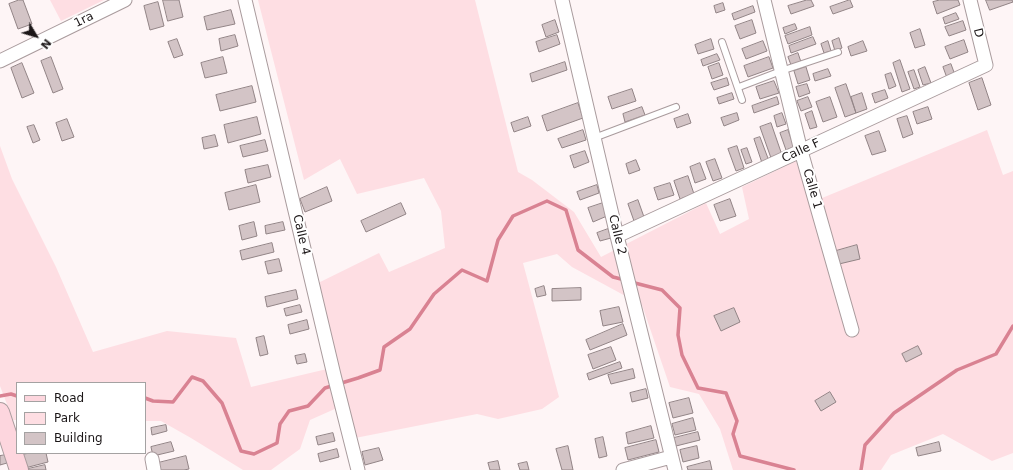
<!DOCTYPE html>
<html>
<head>
<meta charset="utf-8">
<style>
	body { margin:0 }
	#map { position:relative; width:1013px; height:470px; overflow:hidden; background:#fef5f6; font-family:"DejaVu Sans",sans-serif }
	canvas { display:block }
	.legend { position:absolute; left:16px; top:382px; width:130px; height:72px; box-sizing:border-box; background:#fff; border:1px solid #a4a2a2; margin:0; padding:5px 7px; list-style:none; font-size:12px; color:#1b1617 }
	.legend li { display:flex; align-items:center; gap:8px; height:20px }
	.legend b { width:20px; border:1px solid #a4a2a2 }
	.north { position:absolute; left:16px; top:16px; width:40px; height:40px; -webkit-text-stroke:3px #fff; paint-order:stroke; rotate:128deg; font-size:11px; font-weight:700; line-height:16px; text-align:center; color:#1b1617 }
	.north::after { content:''; display:block; margin:auto; width:14px; height:18px; background:#1b1617; clip-path:polygon(50% 0,100% 100%,50% 72%,0 100%) }
</style>
</head>
<body>
<div id="map">
<canvas width="1013" height="470"></canvas>
<ul class="legend">
<li><b style="height:5px;background:#fdd6de"></b>Road</li>
<li><b style="height:11px;background:#fedee3"></b>Park</li>
<li><b style="height:11px;background:#d3c4c6"></b>Building</li>
</ul>
<div class="north">N</div>
</div>
<script>
const c = document.querySelector('canvas').getContext('2d');
c.lineJoin = 'round';
function paint(path, color) {
  c.fillStyle = color;
  c.fill(path, 'evenodd');
}
function stroke(path, color, width, dash) {
  c.strokeStyle = color;
  c.lineWidth = width;
  c.lineCap = dash ? 'butt' : 'round';
  c.setLineDash(dash || []);
  c.stroke(path);
}
function write(font, color, halo, rows, align = 'center') {
  c.font = font + ' "DejaVu Sans",sans-serif';
  c.lineWidth = 4;
  c.setLineDash([]);
  c.textBaseline = 'middle';
  c.strokeStyle = halo;
  c.fillStyle = color;
  for (const [text, x, y, turn = 0] of rows) {
    c.save();
    c.translate(x, y);
    c.rotate((+turn || 0) * Math.PI / 180);
    c.textAlign = isNaN(turn) ? turn : align;
    if (halo) c.strokeText(text, 0, 0);
    c.fillText(text, 0, 0);
    c.restore();
  }
}
const green = new Path2D(`
	M50,0H104L61,21Z
	M258,0H475L518,172L532,180L574,212L601,257L706,203L720,234L749,219L742,187L796,161L810,203L987,130L1003,175L1013,171V453L992,461L943,434L891,455L881,470H733L720,429L699,394L670,387L642,305L572,267L557,254L523,263L559,397L542,409L498,419L477,414L350,439L337,408L310,420L300,449L271,470H243L191,438L161,421H145V383H17V420H13L0,386V146L12,179L56,267L93,352L167,331L236,338L251,387L327,369L312,286L379,253L389,272L445,248L441,211L424,178L357,194L340,159L304,180Z`);
const stream = new Path2D(`
	M631,282L662,290L680,308L678,335L682,355L698,388L726,393L737,421L733,434L740,456L794,470
	M0,396L11,394L17,396
	M145,398L153,401L173,402L192,377L203,381L222,403L241,451L254,454L277,443L280,424L289,411L308,406L325,388L358,378L380,370L384,347L410,329L434,294L462,270L487,281L498,240L513,216L547,201L566,210L578,250L613,277L625,280
	M861,470L865,445L894,413L957,370L996,354L1013,326`);
const building = new Path2D(`
	M19,0H23L32,24L18,29L9,4Z
	M163,0H179L183,17L168,21Z
	M807,0H811L814,6L791,14L788,6Z
	M850,0L853,7L833,14L830,7Z
	M940,0H958L960,5L937,14L933,2Z
	M986,0H1012L1013,2L990,10Z
	M158,2L164,26L150,30L144,6Z
	M723,3L725,10L716,13L714,6Z
	M753,6L755,12L734,20L732,14Z
	M231,10L235,24L207,30L204,17Z
	M956,13L959,19L945,24L943,18Z
	M555,20L559,32L546,37L542,25Z
	M752,20L756,33L740,39L735,26Z
	M963,21L966,30L949,36L945,27Z
	M795,24L797,29L785,34L783,28Z
	M810,27L812,35L788,44L785,36Z
	M920,29L925,45L915,48L910,33Z
	M235,35L238,46L221,51L219,39Z
	M557,35L560,44L539,52L536,42Z
	M813,37L816,44L791,53L789,46Z
	M839,38L842,48L835,51L832,41Z
	M177,39L183,55L174,58L168,42Z
	M711,39L714,49L698,54L695,45Z
	M964,40L968,52L950,59L945,47Z
	M763,41L767,51L746,59L742,49Z
	M828,41L831,51L824,53L821,44Z
	M863,41L867,51L851,56L848,47Z
	M798,53L801,62L791,65L788,57Z
	M717,54L720,60L703,66L701,60Z
	M51,57L63,89L53,93L41,61Z
	M223,57L227,73L205,78L201,63Z
	M769,57L773,68L748,77L744,66Z
	M900,60L910,89L902,92L893,63Z
	M565,62L567,70L532,82L530,74Z
	M22,63L34,93L22,98L11,68Z
	M719,63L723,75L712,79L708,67Z
	M951,64L955,75L947,78L943,67Z
	M806,67L810,80L798,84L794,71Z
	M925,67L931,83L923,85L918,70Z
	M828,69L831,76L815,81L813,74Z
	M914,70L920,87L914,89L908,72Z
	M891,73L896,86L889,89L885,75Z
	M727,78L729,85L714,90L711,83Z
	M982,78L991,105L978,110L969,83Z
	M774,81L779,93L760,99L756,87Z
	M807,84L810,93L799,97L796,87Z
	M846,84L856,113L845,117L835,88Z
	M252,86L256,102L220,111L216,95Z
	M632,89L636,101L612,109L608,97Z
	M885,90L888,98L875,103L872,94Z
	M732,93L734,99L719,104L717,98Z
	M862,93L867,109L856,113L851,97Z
	M777,97L779,104L754,113L752,106Z
	M808,97L812,107L801,111L797,101Z
	M830,97L837,117L823,122L816,102Z
	M578,103L583,118L547,131L542,116Z
	M642,107L645,115L625,122L623,114Z
	M928,107L932,119L917,124L913,112Z
	M812,111L817,127L810,129L805,114Z
	M737,113L739,120L724,126L721,118Z
	M782,113L786,124L777,127L774,116Z
	M688,114L691,123L677,128L674,119Z
	M907,116L913,134L903,138L897,119Z
	M257,117L261,134L228,143L224,125Z
	M528,117L531,126L514,132L511,123Z
	M67,119L74,137L62,141L56,123Z
	M771,123L782,155L771,158L760,127Z
	M34,125L40,140L33,143L27,127Z
	M583,130L586,140L562,148L558,139Z
	M788,130L794,147L786,150L780,133Z
	M879,131L886,151L872,155L865,136Z
	M215,135L218,146L204,149L202,138Z
	M760,137L769,161L762,163L754,139Z
	M265,140L268,151L243,157L240,146Z
	M737,146L744,168L736,171L728,149Z
	M747,148L752,162L746,164L741,150Z
	M585,151L589,162L574,168L570,156Z
	M715,159L722,178L713,181L706,162Z
	M636,160L640,170L629,174L626,164Z
	M700,163L706,179L695,183L690,167Z
	M268,165L271,177L248,183L245,170Z
	M688,176L694,194L680,199L674,181Z
	M670,183L674,195L658,200L654,188Z
	M256,185L260,202L229,210L225,193Z
	M597,185L599,193L580,200L577,192Z
	M327,187L332,201L305,212L300,199Z
	M730,199L736,216L720,221L714,205Z
	M638,200L644,217L634,221L628,204Z
	M401,203L406,214L366,232L361,221Z
	M603,203L607,216L593,222L588,208Z
	M254,222L257,236L242,240L239,226Z
	M283,222L285,230L266,234L265,226Z
	M608,229L611,238L600,241L597,233Z
	M272,243L274,252L242,260L240,251Z
	M857,245L860,259L839,264L836,251Z
	M279,259L282,271L268,274L265,262Z
	M544,286L546,295L537,297L535,289Z
	M581,288V300L552,301V289Z
	M296,290L298,299L267,307L265,297Z
	M300,305L302,312L286,316L284,309Z
	M619,307L623,322L603,326L600,311Z
	M734,308L740,322L721,331L714,316Z
	M307,320L309,329L290,334L288,325Z
	M623,324L627,335L590,350L586,340Z
	M264,336L268,354L260,356L256,338Z
	M918,346L922,354L906,362L902,354Z
	M611,347L616,360L593,369L588,355Z
	M305,354L307,362L297,364L295,356Z
	M620,362L622,368L589,380L587,374Z
	M633,369L635,378L611,384L608,375Z
	M646,389L648,398L632,402L630,393Z
	M830,392L836,402L821,411L815,401Z
	M689,398L693,413L673,418L669,403Z
	M693,418L696,430L675,435L672,424Z
	M166,425L167,431L152,435L151,428Z
	M651,426L654,438L628,444L626,433Z
	M698,432L700,440L676,446L674,438Z
	M333,433L335,441L318,445L316,437Z
	M603,437L607,456L599,458L595,439Z
	M656,440L659,452L628,460L625,448Z
	M171,442L174,451L153,456L151,447Z
	M939,442L941,451L918,456L916,448Z
	M568,446L573,470H562L556,449Z
	M697,446L699,458L683,462L680,450Z
	M379,448L383,460L365,465L362,452Z
	M337,449L339,457L320,462L318,454Z
	M30,453H46L48,462L25,468L21,455Z
	M6,455L7,463L0,465V456Z
	M186,456L189,469L184,470H159L158,463Z
	M498,461L500,470H490L488,463Z
	M710,461L712,470H688L687,467Z
	M527,462L529,470H520L518,464Z
	M45,465L46,470H28V469Z`);
const lane = new Path2D(`
	M722,42L742,100
	M739,87L781,71L838,52
	M594,138L676,107`);
const street = new Path2D(`
	M245,0L334,375L358,470
	M562,0L617,236L675,470
	M764,0L801,151L852,330
	M0,61L125,0
	M617,236L986,65L970,0
	M152,459L154,470
	M623,470L671,457`);
const secondary = new Path2D(`
	M0,412L19,470`);
const streetNames = [
	["1ra",84,20,-26],
	["D",978,33,76],
	["Calle F",801,151,-25],
	["Calle 1",812,189,74],
	["Calle 4",301,235,77],
	["Calle 2",617,235,76]
];
paint(green, '#fedee3');
stroke(stream, '#d98292', 3.5);
paint(building, '#d3c4c6');
stroke(building, '#928486', 1);
stroke(lane, '#a99b9d', 8);
stroke(street, '#a99b9d', 15);
stroke(secondary, '#a99b9d', 20);
stroke(lane, '#fff', 6);
stroke(street, '#fff', 13);
stroke(secondary, '#fdd6de', 18);
write('12px', '#1b1617', '#fff', streetNames);
</script>
</body>
</html>
